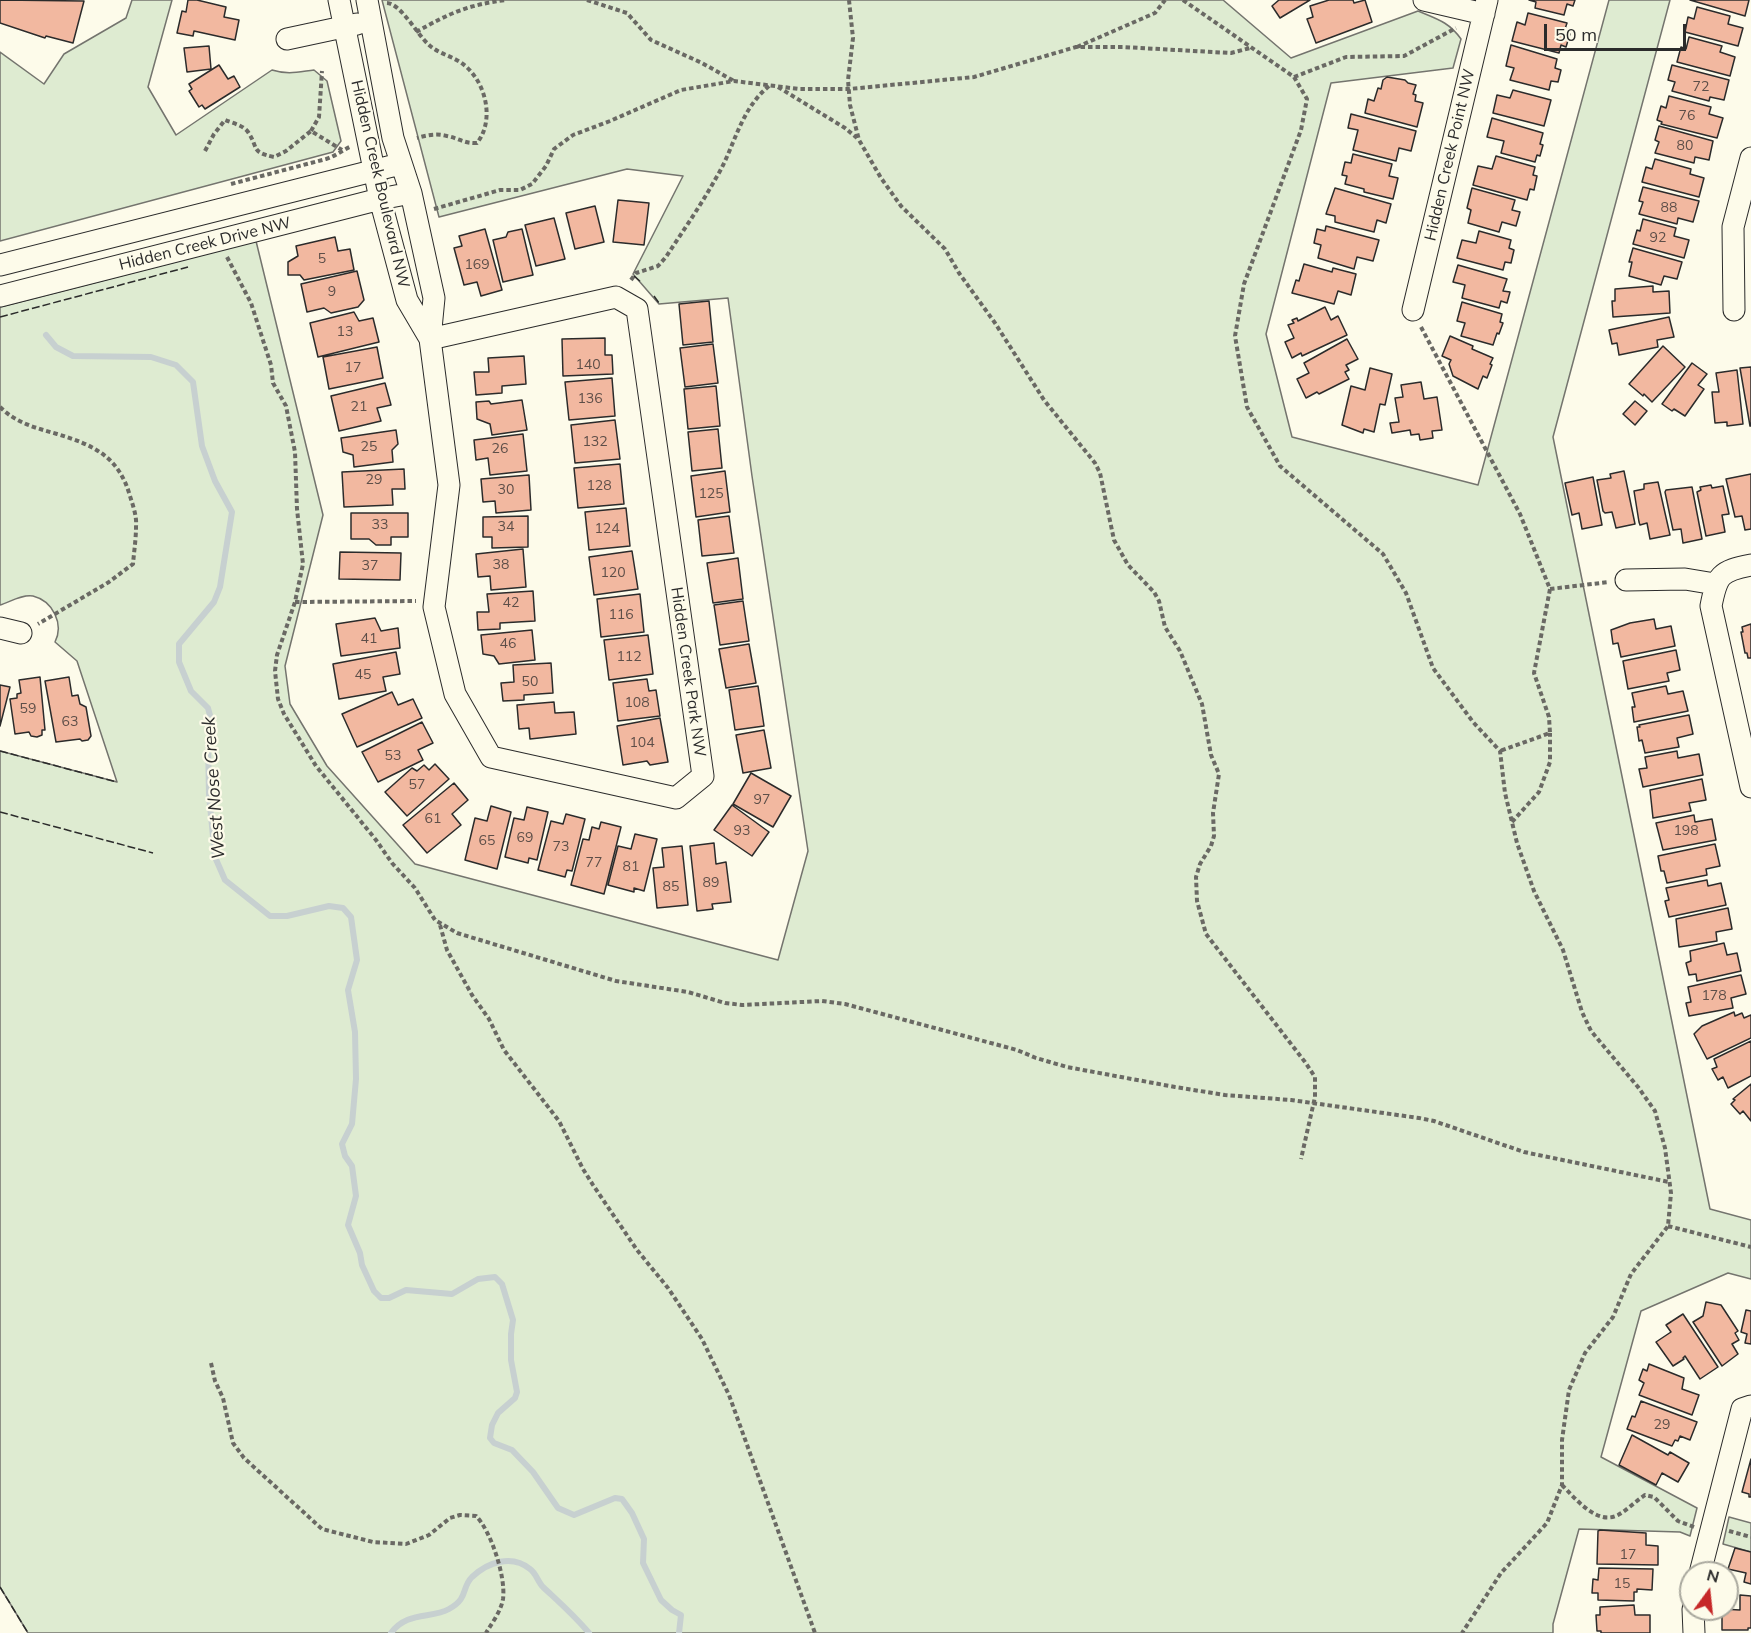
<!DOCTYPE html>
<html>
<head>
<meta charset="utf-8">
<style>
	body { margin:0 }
	#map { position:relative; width:1751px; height:1633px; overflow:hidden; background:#fdfbea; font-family:Mulish,sans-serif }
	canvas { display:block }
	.north { position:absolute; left:1679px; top:1561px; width:60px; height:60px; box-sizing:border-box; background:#fdfbea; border:2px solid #a9a89e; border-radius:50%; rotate:15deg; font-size:16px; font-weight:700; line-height:24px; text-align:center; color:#2b2b2b }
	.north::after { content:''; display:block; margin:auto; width:21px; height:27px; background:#c62828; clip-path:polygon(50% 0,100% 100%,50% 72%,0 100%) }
	.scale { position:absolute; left:1544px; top:24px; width:142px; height:27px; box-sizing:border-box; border:3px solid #2b2b2b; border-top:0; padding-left:8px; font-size:18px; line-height:21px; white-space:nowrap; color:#2b2b2b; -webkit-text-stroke:4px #fdfbea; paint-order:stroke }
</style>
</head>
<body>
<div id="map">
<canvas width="1751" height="1633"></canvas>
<div class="north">N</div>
<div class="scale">50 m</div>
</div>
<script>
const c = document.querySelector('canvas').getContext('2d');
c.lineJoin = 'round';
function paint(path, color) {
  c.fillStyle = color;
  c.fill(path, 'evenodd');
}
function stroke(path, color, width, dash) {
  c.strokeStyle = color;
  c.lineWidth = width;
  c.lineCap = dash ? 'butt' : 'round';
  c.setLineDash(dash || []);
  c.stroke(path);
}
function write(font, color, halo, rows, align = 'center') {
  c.font = font + ' Mulish,sans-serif';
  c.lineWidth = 4.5;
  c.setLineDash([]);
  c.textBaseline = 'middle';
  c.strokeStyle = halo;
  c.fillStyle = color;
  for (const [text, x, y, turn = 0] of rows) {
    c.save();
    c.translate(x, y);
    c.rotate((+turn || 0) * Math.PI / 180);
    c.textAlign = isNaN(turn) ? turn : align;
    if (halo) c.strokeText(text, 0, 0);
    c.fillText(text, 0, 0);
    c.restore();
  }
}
const green = new Path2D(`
	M132,0H172L148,87L176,135L272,70C288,75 298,72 314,70L327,81L341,141L333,152L0,241V52L44,84L64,54L126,18Z
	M382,0H1223L1291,58L1418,11C1437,19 1449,22 1461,39L1453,68L1331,83L1266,334L1292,437L1478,485L1609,0H1670L1553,437L1710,1209L1751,1220V1279L1728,1273L1641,1311L1601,1457L1697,1508L1690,1536L1680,1532L1579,1529L1553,1624V1633H28L0,1587V751L117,782L77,661L55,642C64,624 53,601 33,596C22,594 10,602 0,605V307L256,241L323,515L285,666L290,704L327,766L415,864L778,960L808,851L752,476L728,298L659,304L633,274L683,176L627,169L439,217Z
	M1729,1517L1751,1523V1552L1723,1544Z`);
const stream = new Path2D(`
	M46,335L56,347L73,356L151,357L176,365L193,382L202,446L215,481L232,512L220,587L214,602L179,644V662L191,691L208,708L212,723L208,742L209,795L215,857L225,880L270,916H287L329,906L343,908L351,917L357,960L348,990L355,1032L356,1079L352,1124L342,1144L345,1156L352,1166L356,1196L348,1225L360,1253L362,1265L374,1291L381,1298H389L406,1290L452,1294L478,1279L495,1277L502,1284L513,1320L511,1334V1360L517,1392L515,1398L498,1413L492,1425L490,1438L494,1443L512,1450L533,1472L558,1508L574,1515L615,1498L622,1499L632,1513L644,1539L643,1563L661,1600L672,1610L681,1615L679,1633
	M391,1633C407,1611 431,1619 449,1609C469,1598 461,1588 472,1577C488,1562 512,1554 530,1569C536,1573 538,1582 543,1587C559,1602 575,1616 589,1633`);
const building = new Path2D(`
	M0,0L84,1L73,43L46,36L45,38L0,23Z
	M188,0H197L226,7L224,17L239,20L235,40L194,31L193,36L177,33L182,11L186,12Z
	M1310,0L1280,18L1272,6L1279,0Z
	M1329,0H1353L1354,3L1365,0L1372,22L1316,43L1307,19L1313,17L1310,6Z
	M1529,0H1575L1573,6L1567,4L1564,15L1535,8L1536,2Z
	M1690,0H1749L1745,16Z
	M1697,7L1730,16L1728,24L1743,28L1738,46L1685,32L1688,17L1694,19Z
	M1528,13L1567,23L1564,32L1570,34L1566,47L1561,45L1559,53L1512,41L1517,22L1525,25Z
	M1689,37L1722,46L1720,52L1735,57L1730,76L1677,62L1681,47L1686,49Z
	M1511,45L1557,59L1555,68L1561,70L1558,82L1551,81L1549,90L1510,80L1514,68L1506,66Z
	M209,46L211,69L187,72L184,48Z
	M219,65L228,79L234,76L240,87L205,109L202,105L199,107L189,91L192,89L189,84Z
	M1672,65L1729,80L1724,100L1710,97L1709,101L1672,91L1675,82L1668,80Z
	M1387,77L1405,80L1408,83L1416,85L1413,94L1416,95L1415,101L1423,103L1417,127L1365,113L1368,99L1374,101L1378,88L1381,89L1383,80Z
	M1513,90L1551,100L1544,126L1493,113L1497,95L1510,98Z
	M1669,96L1711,107L1709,114L1723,118L1717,138L1661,124L1662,122L1657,120L1661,106L1666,108Z
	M1351,114L1416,131L1411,151L1399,148L1396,161L1353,150L1358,130L1348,128Z
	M1492,118L1543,133L1540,144L1543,145L1540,156L1537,155L1535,162L1501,153L1504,141L1487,137Z
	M1659,126L1713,141L1709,160L1695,157L1694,163L1655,153L1659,142L1655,140Z
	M1353,154L1392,164L1389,176L1398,178L1393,199L1364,192V189L1345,184L1347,176L1342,175L1345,162L1351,163Z
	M1496,156L1535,167L1533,175L1537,176L1534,190L1530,189L1527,200L1473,185L1478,166L1492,169Z
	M1655,159L1691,169L1690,174L1704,178L1699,197L1642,182L1646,167L1652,169Z
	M1643,187L1699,201L1693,222L1678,218L1677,224L1639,214L1643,202L1639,201Z
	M1335,188L1391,204L1386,223L1377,220L1374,232L1335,222V216L1326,214Z
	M1472,188L1515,200L1512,210L1520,212L1516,226L1502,222L1499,232L1468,223L1471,210L1467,208Z
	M618,200L649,203L644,245L613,242Z
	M595,206L604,242L575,249L566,213Z
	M554,218L565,259L536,266L525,225Z
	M1643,219L1676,228L1674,236L1689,240L1684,258L1633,244L1637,230L1640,231Z
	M1326,226L1379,240L1373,261L1357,257L1354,269L1318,258L1321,245L1314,243L1317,229L1325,231Z
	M485,229L502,290L481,296L477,282L464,285L454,248L462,246L459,236Z
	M522,229L533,275L503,282L493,240L506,237L508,232Z
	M1479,231L1511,240L1509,248L1514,250L1511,263L1505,262L1503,270L1457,258L1462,240L1476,243Z
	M335,237L338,251L350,249L354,270L304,280L300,275H288V262L298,256L296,246Z
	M1633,248L1682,262L1677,279L1664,276L1661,285L1629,276L1632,262H1629Z
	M1304,264L1332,272L1333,268L1356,274L1351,295L1338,291L1334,304L1292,293L1296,280L1299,281Z
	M1458,265L1507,279L1503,291L1510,292L1507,303L1501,301L1499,308L1462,298L1465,285L1453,282Z
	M357,271L364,300L358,307L331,313L324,308L307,312L301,284Z
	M1653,286V292L1669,291L1670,313L1613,317L1612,301H1615V289Z
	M709,301L713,342L683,345L679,304Z
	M1462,302L1502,314L1500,322L1503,323L1499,334L1497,333L1493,345L1461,336L1465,323L1457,321Z
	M1325,307L1331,320L1338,316L1347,335L1302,356L1301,353L1292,358L1285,342L1294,338L1288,325L1294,323L1292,320L1297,318L1298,321Z
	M354,312L359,321L373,318L379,342L318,357L310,323Z
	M1669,317L1674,337L1657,340L1658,347L1619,355L1617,343L1612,344L1609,330Z
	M1450,336L1473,346L1472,349L1493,358L1490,364L1492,365L1487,378L1483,376L1478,389L1453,376L1449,364L1451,360L1442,356Z
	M605,338V355H612L613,374L563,376L562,339Z
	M1347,339L1358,359L1346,365L1349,370L1345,372L1349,379L1319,394L1317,392L1306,398L1297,379L1309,373L1304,363Z
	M713,344L718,383L685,387L680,348Z
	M1663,346L1685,367L1652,402L1644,394L1643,396L1629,384Z
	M377,347L383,378L329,389L323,357Z
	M524,356L526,384L502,386V393L476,395L474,372H489L488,358Z
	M1692,363L1707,374L1698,385L1704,389L1685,416L1674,409L1672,411L1662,404Z
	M1751,367V426H1750L1740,368Z
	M1370,368L1392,374L1385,405L1380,404L1374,432L1364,429L1363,433L1342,425L1351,386L1365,390Z
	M1737,370L1743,424L1727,426V422L1715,423L1712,392H1719L1716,373Z
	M612,378L615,416L569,420L565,382Z
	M1421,382L1424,399L1437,397L1442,430L1432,431L1433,438L1420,440L1419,434L1411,435L1410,430L1392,433L1390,423L1399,422L1395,398L1403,397L1401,385Z
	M385,383L391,405L377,408L381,421L339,431L331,396Z
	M716,386L720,426L688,429L684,389Z
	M522,400L527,430L492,435L490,424L477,419L476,402L489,401L491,404Z
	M1635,401L1647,411L1635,425L1623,414Z
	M615,420L620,459L575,463L571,425Z
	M718,429L722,468L692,471L688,432Z
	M396,430L398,444L392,450L393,462L354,467L353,455L343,452L341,438Z
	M523,434L527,471L490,475L488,458L476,460L474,440Z
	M620,464L624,504L578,508L574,468Z
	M404,469L405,489H392L393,505L344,507L342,472Z
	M725,471L730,512L696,517L691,476Z
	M1624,471L1635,524L1616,528L1612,512L1605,513L1603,511L1597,480L1611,478L1610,474Z
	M1751,474V529L1745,530L1742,516L1735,517L1726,479Z
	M529,475L531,510L496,513L495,501L483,502L481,479Z
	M1593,477L1602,525L1582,529L1579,513L1572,515L1565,483Z
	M1658,482L1670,535L1650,539L1647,523L1640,525L1639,522L1634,491L1644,489V484Z
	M1711,485L1712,488L1723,486L1729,514L1722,515L1725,532L1706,536L1697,492L1701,490L1700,487Z
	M1692,487L1702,539L1683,543L1681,529L1673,530L1665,492L1666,490Z
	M626,508L630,546L589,550L585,512Z
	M351,513H408V537H391V545H376L369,539H351Z
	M528,516V547L492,548V537H483V517Z
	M729,516L734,553L702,556L698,520Z
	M523,549L526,587L491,590L490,576L478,577L476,554Z
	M632,551L638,589L594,595L589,557Z
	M340,552L401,553L400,580L339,579Z
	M738,558L743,599L713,603L707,563Z
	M533,591L535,621L500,623V629L478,630L477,612H489L487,594Z
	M640,594L644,632L601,637L597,599Z
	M743,601L749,641L720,645L714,605Z
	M375,618L381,631L398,628L400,648L341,656L336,624Z
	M1654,619L1656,629L1671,626L1675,646L1621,657L1618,643L1613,644L1611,630L1630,623Z
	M1751,624V658H1748L1747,653H1745L1741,632H1743L1742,627Z
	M532,630L535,660L499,664L494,656L483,654L481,635Z
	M648,635L653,674L609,680L604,640Z
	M749,644L756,683L726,688L719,649Z
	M1676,650L1680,670L1667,673L1669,681L1628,689L1623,661Z
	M396,652L400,674L383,677L386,691L339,699L333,664Z
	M551,663L553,693L524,695V700L503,701L501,683L514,682L513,665Z
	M40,677L45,730H42V735L37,737L31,736L29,732L15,734L10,699L17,698V694L21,693L19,680Z
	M69,677L72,696L78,695L80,704L86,707L91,736L88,740L82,741L80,739L56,742L45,681Z
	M647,679L649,691L656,690L660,716L618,721L613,683Z
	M0,685L10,687L0,726Z
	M758,686L764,726L735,730L729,690Z
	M1666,686L1668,694L1683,691L1688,711L1634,722L1632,707H1635L1632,693Z
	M392,692L398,705L413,699L422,718L357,747L342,714Z
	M554,702L555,713L574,712L576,734L530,739L529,728L519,729L517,705Z
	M1689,715L1693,734L1677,738L1679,747L1645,753L1642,740L1639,741L1637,727H1640L1639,725Z
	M660,718L668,762L650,765L647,761L623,765L617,726Z
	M422,722L433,743L418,750L423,760L378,782L362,752Z
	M764,730L771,768L743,773L736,735Z
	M1677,751L1678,758L1699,754L1703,775L1643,787L1639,769L1647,768L1645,757Z
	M435,764L449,779L407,816L385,792L412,768L417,771L424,765L429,770Z
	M751,773L791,796L773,827L733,804Z
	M1702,779L1706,800L1689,803L1691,811L1653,818L1650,790Z
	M454,783L468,800L452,814L461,825L427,853L403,825Z
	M732,805L769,832L752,856L714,830Z
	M491,806L511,812L497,869L465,860L475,818L487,821Z
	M527,807L548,812L537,860L529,858L528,863L505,857L514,818L524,820Z
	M566,814L585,819L572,871L567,870L565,877L538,870L551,821L563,824Z
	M1694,815L1695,822L1712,819L1716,840L1663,850L1656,823Z
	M601,822L621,827L604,894L571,885L583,839L589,840L592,827L599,829Z
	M635,834L657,839L644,891L634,888V892L608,885L618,846L631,849Z
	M714,843L716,864L726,862L731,902L712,904L713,909L697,911L690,846Z
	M1715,844L1720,866L1706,869L1707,875L1667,883L1664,871H1661L1658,856Z
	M682,846L688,905L657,908L653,868L664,867L662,848Z
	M1707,880L1708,886L1721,883L1726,905L1669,917L1665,901L1669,900L1666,888Z
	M1728,908L1732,929L1716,932L1717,941L1679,947L1676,919Z
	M1724,943L1727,955L1737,953L1741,971L1697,981L1696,974L1689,975L1686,963L1691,961L1690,951Z
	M1741,975L1746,994L1731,998L1733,1008L1689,1016L1686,1003L1691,1002L1688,987Z
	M1734,1012L1735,1016L1742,1013L1744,1018L1751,1015V1038L1707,1059L1694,1034L1702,1026Z
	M1751,1041V1076L1728,1088L1723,1077L1718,1080L1712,1069L1717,1067L1714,1059Z
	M1751,1084V1121L1743,1111L1740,1114L1731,1104L1735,1100L1733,1099Z
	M1706,1302L1721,1305L1738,1331L1735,1333L1739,1340L1732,1344L1738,1354L1722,1366L1693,1322L1703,1316Z
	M1746,1310L1751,1311V1344L1745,1343L1747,1334L1741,1332Z
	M1683,1314L1718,1367L1700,1379L1685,1356L1683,1358L1684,1359L1673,1366L1656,1342L1671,1332L1666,1325Z
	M1649,1364L1684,1378L1682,1389L1699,1395L1692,1415L1639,1395L1644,1383L1639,1380L1643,1369L1647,1371Z
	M1641,1401L1697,1422L1690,1440L1680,1436L1678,1441L1675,1440L1672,1446L1627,1429L1632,1416L1635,1417Z
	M1632,1435L1668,1455L1670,1452L1689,1463L1678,1482L1662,1473L1656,1485L1619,1465Z
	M1751,1459V1497H1749V1494L1742,1492Z
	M1600,1530L1646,1533V1545L1658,1546V1565L1597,1564L1598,1531Z
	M1735,1548L1751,1552V1584L1744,1582L1746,1573L1728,1569Z
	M1599,1568L1653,1569L1652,1590L1637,1589V1592H1634V1601L1598,1600V1593H1592L1593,1579L1598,1580Z
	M1740,1595L1751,1596V1628H1748V1630H1722V1609L1740,1610Z
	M1634,1605L1635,1615H1650V1633H1601V1631H1597L1596,1615H1600V1607Z`);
const path = new Path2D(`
	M587,0L627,13L651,40L702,63L734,81
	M849,0L853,38L848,80L850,105L859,140L881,178L901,206L945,249L959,273L995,323L1044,400L1095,463L1100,473L1114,540L1128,565L1154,592L1159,601L1165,627L1180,651L1202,704L1211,755L1219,774L1213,813L1214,836L1211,846L1200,864L1196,877L1197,901L1206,934L1305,1062L1315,1077V1097L1301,1159
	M1183,0L1294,77L1307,99L1301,130L1244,284L1235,336L1247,407L1280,466L1383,554L1406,593L1433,668L1473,722L1500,751L1505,793L1517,843L1534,891L1563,950L1582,1012L1591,1031L1638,1087L1655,1111L1665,1148L1671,1193L1668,1226L1631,1274L1613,1317L1585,1353L1569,1390L1562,1440V1485L1547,1523L1501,1573L1462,1633
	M387,3C401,4 417,34 428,44C437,53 449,55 460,62C485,78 496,119 477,143C465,144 458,138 447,136C437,133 427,135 417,138
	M416,32C450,13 467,5 506,0
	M1077,47L1155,13L1165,0
	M1294,77L1346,57L1404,56L1456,28
	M778,87L845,128L857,138
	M311,131L319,117L322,71
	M205,151L214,134L225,120C232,123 243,125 248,132C259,148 250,152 274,157L286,151L311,131L342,150
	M231,184L326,159C336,156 342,150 352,146
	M434,209L500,190H520L532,184L546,166L554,149L573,135L610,121L681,90L734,81L799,89H849L974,77L1076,47H1123L1231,53L1250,48
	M227,257L251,303L271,365L273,383L286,406L295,452L297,509L303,564L295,602L277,655L275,671L278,699L284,714L316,766L376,840L392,863L415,888L435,920L457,933L616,981L688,992L725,1003L742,1005L822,1001L845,1004L1017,1050L1036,1058L1067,1067L1175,1087L1225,1095L1291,1100L1419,1118L1434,1121L1524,1152L1669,1182
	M631,280L636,273L658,266L666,257C683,231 701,205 716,178C735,147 739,111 769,86
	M1421,327L1520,514L1550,589L1534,673L1549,717L1550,733L1500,751
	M0,407C16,423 36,428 57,434C94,445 119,457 130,496C133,506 137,516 136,527C136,539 134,552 133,564L109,582L38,624
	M1550,589L1609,582
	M295,602L416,601
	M1512,822L1539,792L1550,762V733
	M440,925L447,950L472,995L489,1019L504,1050L559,1121L583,1169L593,1185L637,1250L668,1288L702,1339L729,1395L815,1633
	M1668,1226L1751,1247
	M211,1363L215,1381L223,1398L233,1443L244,1458L322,1529L373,1542L406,1544L429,1535L450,1518L460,1515L476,1516C491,1531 506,1577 503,1599C501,1611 492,1623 486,1633
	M1562,1485C1575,1498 1597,1526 1618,1515C1627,1510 1636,1501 1645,1495L1654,1497L1678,1521L1694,1527
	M1729,1531L1751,1537`);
const minor = new Path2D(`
	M339,0L380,199L407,300L430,339
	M367,0L393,138L411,193L434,298L430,339L449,485L434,607L455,694L491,757L676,798L703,776L637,309L616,297L430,339
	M1424,0L1484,14
	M287,39L357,24
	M0,265L400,164
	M0,296L380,199L411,193
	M1413,310L1487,0
	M1734,310L1733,227L1751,158
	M1751,565C1720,571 1717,575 1711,606L1751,787
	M1626,580L1685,579L1715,584
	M0,628L21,633
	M1700,1573L1742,1409L1751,1406
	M1693,1609L1694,1633`);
const fence = new Path2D(`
	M634,276L642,283
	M654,296L659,303
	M0,317L188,267
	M0,751L117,782
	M0,812L153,853
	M0,1587L28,1633`);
const numberNames = [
	["72",1701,87],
	["76",1687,116],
	["80",1685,146],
	["88",1669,208],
	["92",1658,238],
	["5",322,259],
	["169",477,265],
	["9",332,292],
	["13",345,332],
	["140",588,365],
	["17",353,368],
	["136",590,399],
	["21",359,407],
	["132",595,442],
	["25",369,447],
	["26",500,449],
	["29",374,480],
	["128",599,486],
	["30",506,490],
	["125",711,494],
	["33",380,525],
	["34",506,527],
	["124",607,529],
	["38",501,565],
	["37",370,566],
	["120",613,573],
	["42",511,603],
	["116",621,615],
	["41",369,639],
	["46",508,644],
	["112",629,657],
	["45",363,675],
	["50",530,682],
	["108",637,703],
	["59",28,709],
	["63",70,722],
	["104",642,743],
	["53",393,756],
	["57",417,785],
	["97",762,800],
	["61",433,819],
	["93",742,831],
	["198",1686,831],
	["69",525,838],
	["65",487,841],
	["73",561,847],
	["77",594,863],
	["81",631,867],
	["89",711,883],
	["85",671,887],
	["178",1714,996],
	["29",1662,1425],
	["17",1628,1555],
	["15",1622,1584]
];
const streetNames = [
	["Hidden Creek Point NW",1450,155,-77],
	["Hidden Creek Boulevard NW",380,184,77],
	["Hidden Creek Drive NW",205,244,-14],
	["Hidden Creek Park NW",688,672,82]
];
const waterNames = [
	["West Nose Creek",214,788,-94]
];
paint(green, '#deebd1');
stroke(green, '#74746e', 1.5);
stroke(stream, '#c7d0d0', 6);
paint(building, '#f2b8a0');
stroke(building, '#2b2b2b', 1.5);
stroke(minor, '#2b2b2b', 23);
stroke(path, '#6a6964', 4, [4.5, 3]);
stroke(minor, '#fdfbea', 21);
stroke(fence, '#2b2b2b', 1.5, [8, 3]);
write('14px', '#5d4e48', null, numberNames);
write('16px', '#2b2b2b', '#fdfbea', streetNames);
write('italic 18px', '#2b2b2b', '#fdfbea', waterNames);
</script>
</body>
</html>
